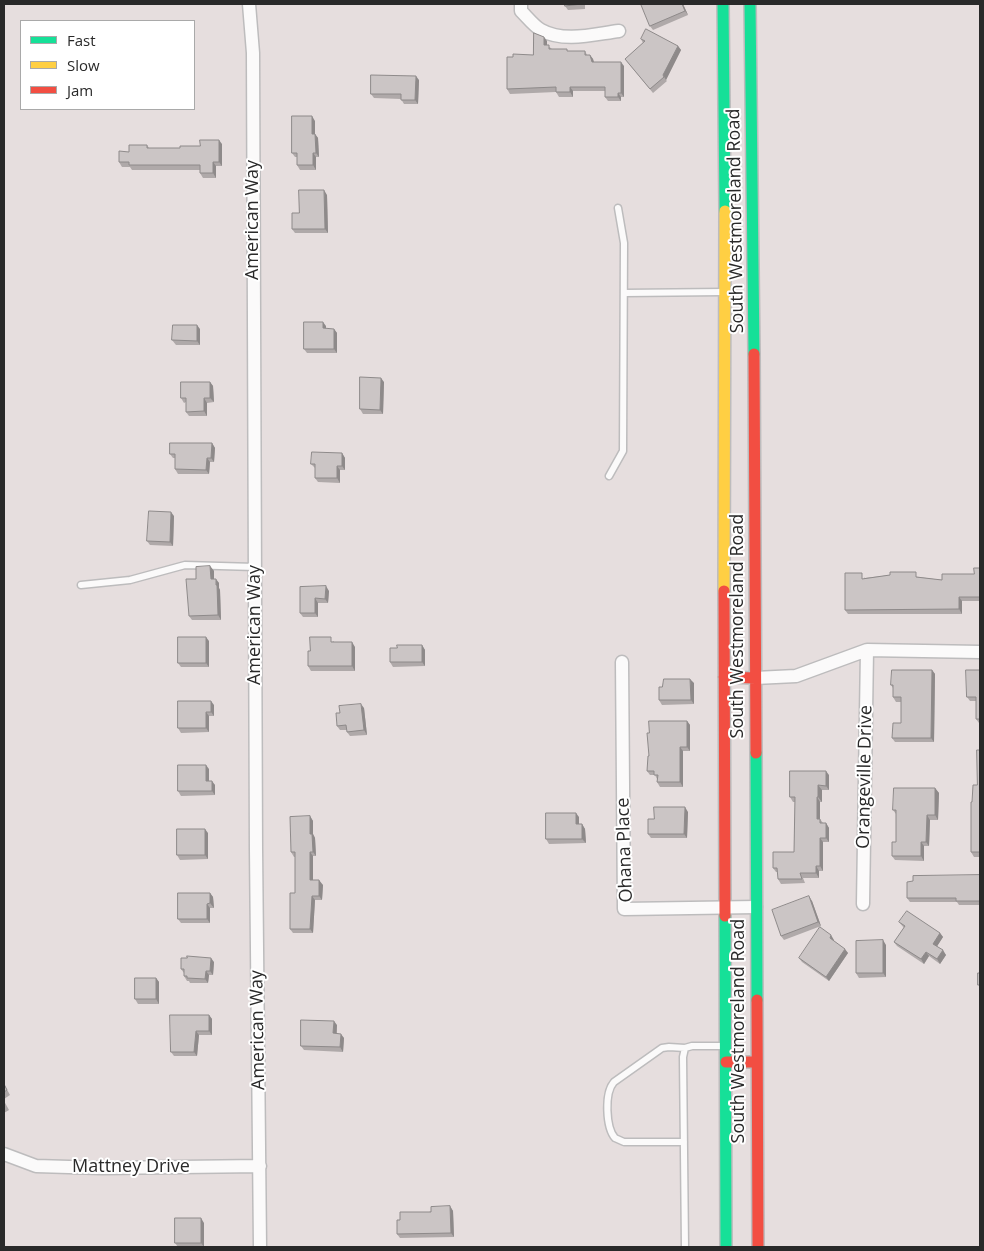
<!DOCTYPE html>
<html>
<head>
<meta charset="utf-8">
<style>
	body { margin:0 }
	#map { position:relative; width:984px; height:1251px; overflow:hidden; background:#e6dede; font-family:"Open Sans",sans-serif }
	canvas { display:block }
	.frame { position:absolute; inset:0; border:5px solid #292929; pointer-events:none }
	.legend { position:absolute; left:20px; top:20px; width:175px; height:90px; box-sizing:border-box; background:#fff; border:1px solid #a9a9a9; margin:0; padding:6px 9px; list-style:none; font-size:15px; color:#292929 }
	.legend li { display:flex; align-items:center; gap:10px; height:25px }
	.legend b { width:25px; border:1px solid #a9a9a9 }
</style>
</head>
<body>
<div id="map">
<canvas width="984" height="1251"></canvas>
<div class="frame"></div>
<ul class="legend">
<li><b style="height:6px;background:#16e098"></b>Fast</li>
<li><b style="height:6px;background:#ffcf43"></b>Slow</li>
<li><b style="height:6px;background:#f24e42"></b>Jam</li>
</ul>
</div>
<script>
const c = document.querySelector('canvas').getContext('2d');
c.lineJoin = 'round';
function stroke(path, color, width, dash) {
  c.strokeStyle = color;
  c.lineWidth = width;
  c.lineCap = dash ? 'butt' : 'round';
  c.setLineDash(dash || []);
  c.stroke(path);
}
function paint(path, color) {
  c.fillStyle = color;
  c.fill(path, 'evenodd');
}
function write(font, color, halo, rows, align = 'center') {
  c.font = font + ' "Open Sans",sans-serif';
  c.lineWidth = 4;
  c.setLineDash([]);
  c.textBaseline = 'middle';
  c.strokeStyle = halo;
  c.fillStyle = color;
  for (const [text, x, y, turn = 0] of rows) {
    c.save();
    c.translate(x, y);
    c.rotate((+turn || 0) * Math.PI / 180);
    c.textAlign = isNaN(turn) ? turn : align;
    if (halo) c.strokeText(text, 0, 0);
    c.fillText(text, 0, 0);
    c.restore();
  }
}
const lane = new Path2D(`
	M624,293L724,292
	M609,476L623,451L624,243L618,208
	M81,585L130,580L185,565L255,567
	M684,1142H624L615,1138C606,1128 604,1093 614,1082L662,1048L669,1047L685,1048
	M685,1247L683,1057L685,1048L692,1046H724`);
const street = new Path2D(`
	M249,4L253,53L256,849L260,1247
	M521,4V11C527,17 534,26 541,30C564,43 595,34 619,31
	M622,662L624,909L756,907
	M755,678L796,676L867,650L980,652
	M863,904L867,650
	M4,1154L36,1166L102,1168L260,1166`);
const fast = new Path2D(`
	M723,4L725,211
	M750,4L754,354
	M756,753L757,1000
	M725,916L726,1247`);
const slow = new Path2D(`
	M724,591L725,211`);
const jam = new Path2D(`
	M754,354L756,753
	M724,591L725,916
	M724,677L755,678
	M757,1000L758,1247
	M726,1062H757`);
const wall = new Path2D(`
	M552,4H585V9L568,10L565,6V4Z
	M641,4H683L688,15L653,30L650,26Z
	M641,39L678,46L681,50L666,80L667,81L653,93L625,59L643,43Z
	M547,41V45L552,49L569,51H585L587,55H590L593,59L594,62L624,66V97H621V101H608L605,97V91H573V97H559L556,92L510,94L507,89L513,57L533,55Z
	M419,80L418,104H404L401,99L374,98L371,94Z
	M315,121V134L318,138L319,157H316V170H300L297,165V157H295L292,153Z
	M222,144V166H216V178H203L200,173V170H132L130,167H122L119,162L129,152L147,145L149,148H180L200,146Z
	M327,195L328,233H295L292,229L299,213Z
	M326,326V329H334L337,333V353H307L304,349Z
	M200,329V345H176L172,340Z
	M210,382L213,386L214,402L207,403V416H189L186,412V402L184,403L181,398Z
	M384,382L383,414H363L360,409Z
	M212,443L215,448L214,462H210L209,474H178L175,469V458H173L170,454Z
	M342,453L345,458V470H340V483L318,482L315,478V468L311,464Z
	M174,516L173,546L150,545L147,541Z
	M210,566L214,571V579L219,583V588L220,590L221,620H192L189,616L196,579Z
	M980,568V601H962V614H848L845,610L865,577V578L890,575L920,577H919L942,580L974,574Z
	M300,587L329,591L328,603H318V617H303L300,613Z
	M209,641V667H181L178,663Z
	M334,641V642L355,647V671H311L308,666L310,651Z
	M422,645L425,650V666L393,667L390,662L397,648Z
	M932,670L935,674L934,742H895L892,738L901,723V702H896L893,697V688L891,685Z
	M980,670V723H979L976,719V701H970L967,697Z
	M694,683V704L662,705L659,700Z
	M214,705V716H209V732L181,733L178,728Z
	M364,708L367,735L350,736L347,732V730H340L337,726Z
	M687,721L690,725V751H683V787H660L657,782V779L655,775H650L647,771L649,756V733Z
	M980,750V857H974L971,852L972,802L977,785Z
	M209,769V781L215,785V795L181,796L178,791Z
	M829,775V790H822V802H820V819L823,823H826L829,828V842H823V871H819V878H803L805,883L781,884L778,879V872H776L773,868L794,852L795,802H793L790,797Z
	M935,788L939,793L938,820H930L929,846H924V861L895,860L892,856L896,842V814L893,810Z
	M688,812L687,838H651L648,834L654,819Z
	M310,816L313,821V834L315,838L316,856H313V880L323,885L322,900H315L313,933H293L290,929L295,893V857H294L291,852Z
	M579,817V824H582L585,829L586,843L549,844L546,839Z
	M208,833V859L180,860L177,855Z
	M980,875V905H959L957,902H910L907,898Z
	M210,893L213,897L214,908H210V923H181L178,919Z
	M812,901L821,926L784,940L781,936Z
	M899,922L940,933L943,937L937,946L946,955L940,964L929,956L924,964L897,946L894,942L904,928Z
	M834,940V941L848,953L829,981L802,962L799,958Z
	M886,945V977L859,978L856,973Z
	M214,962L213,975H209L208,983H190L189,981H187L184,976V973L181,969Z
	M156,978L159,982V1004H138L135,999Z
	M209,1015L212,1019V1035H199L197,1056H174L171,1052Z
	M337,1025V1033L344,1038L343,1052L304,1050L301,1046Z
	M4,1084L10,1095L4,1099Z
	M4,1101L9,1110L4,1113Z
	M450,1206L453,1211L454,1237L400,1238L397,1234L400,1220Z
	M204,1223V1247H178L175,1243Z`);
const shadedWall = new Path2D(`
	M682,4H683L688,15L685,11Z
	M544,37L547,41V49L544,45Z
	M678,46L681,50L666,80L663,75Z
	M590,55L593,59L595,66L592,62Z
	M621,62L624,66V97L621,93Z
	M416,76L419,80L418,104L415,100Z
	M570,87L573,91V97L570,92Z
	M618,93L621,97V101L618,97Z
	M312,116L315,121V138L312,134Z
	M315,134L318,138L319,157L316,153Z
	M219,140L222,144V166L219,162Z
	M313,153L316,157V170L313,165Z
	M213,162L216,166V178L213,173Z
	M324,190L327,195L328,233L325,229Z
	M323,322L326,326V333L323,328Z
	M197,325L200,329V345L197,341Z
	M334,329L337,333V353L334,349Z
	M381,378L384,382L383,414L380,410Z
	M210,382L213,386L214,402L210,398Z
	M204,398L207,403V416L204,411Z
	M212,443L215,448L214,462L211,458Z
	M342,453L345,458V470L342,466Z
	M207,458L210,462L209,474L206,470Z
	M337,466L340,470V483L337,478Z
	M171,512L174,516L173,546L170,542Z
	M210,566L214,571V583L211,579Z
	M216,579L219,583V588L220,590L221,620L218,615Z
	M326,586L329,591L328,603L325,599Z
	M959,597L962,601V614L959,609Z
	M315,598L318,603V617L315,613Z
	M206,637L209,641V667L206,663Z
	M352,642L355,647V671L352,666Z
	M422,645L425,650V666L422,662Z
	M932,670L935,674L934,742L931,738Z
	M690,679L694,683V704L691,700Z
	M211,701L214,705V716L211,712Z
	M361,704L364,708L367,735L364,730Z
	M206,712L209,716V732L206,728Z
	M687,721L690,725V751L687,747Z
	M680,747L683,751V787L680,782Z
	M206,765L209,769V785L206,781Z
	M826,771L829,775V790L826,786Z
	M212,781L215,785V795L212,791Z
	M818,785L822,790V802L818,797Z
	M935,788L939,793L938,820L935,815Z
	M817,797L820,802V823L817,819Z
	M685,807L688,812L687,838L684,834Z
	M576,813L579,817V829L576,824Z
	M927,815L930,820L929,846L926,842Z
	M310,816L313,821V834L315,838L316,856L313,852L310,834Z
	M826,823L829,828V842L826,838Z
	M582,824L585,829L586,843L582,839Z
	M205,829L208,833V859L205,855Z
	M820,838L823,842V871L820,866Z
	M921,842L924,846V861L921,856Z
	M310,852L313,856V885L310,880Z
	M816,866L819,871V878L816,873Z
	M319,880L323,885L322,900L319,896Z
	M210,893L213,897L214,908L210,903Z
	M4,895L5,896V916L4,914Z
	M312,896L315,900L313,933L310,929Z
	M809,896L812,901L821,926L818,922Z
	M207,904L210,908V923L207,919Z
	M940,933L943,937L936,948L933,944Z
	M831,935L834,940L833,942L830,938Z
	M883,940L886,945V977L883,973Z
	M845,949L848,953L829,981L826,977Z
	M943,950L946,955L940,964L937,959Z
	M926,952L929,956L924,964L921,959Z
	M4,956L5,957V979L4,978Z
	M211,958L214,962L213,975L210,971Z
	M206,971L209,975L208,983L205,979Z
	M156,978L159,982V1004L156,999Z
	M209,1015L212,1019V1035L209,1031Z
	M334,1021L337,1025L336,1038L333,1033Z
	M196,1031L199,1035L197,1056L194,1052Z
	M341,1034L344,1038L343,1052L340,1047Z
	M450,1206L453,1211L454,1237L451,1233Z
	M201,1218L204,1223V1247L201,1243Z`);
const building = new Path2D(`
	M565,4H582L565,6Z
	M641,4H682L685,11L650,26Z
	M646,29L678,46L663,75L664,77L650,89L625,59L645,41L641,39Z
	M534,33L544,37V45H549V49H567V51H585V55H590L592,62H621V93H618V97H605V87H570V92H556V87L507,89V57H513V54L533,55Z
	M371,75L416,76L415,100H401V94H371Z
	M292,116H312V134H315L316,153H313V165H297V153H292Z
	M200,140H219V162H213V173H200V165H129V162H119V151L129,152V145H147V148H180V146H200Z
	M299,190H324L325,229H292V213H299Z
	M304,322H323V328L334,329V349H304Z
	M173,325H197V341L172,340Z
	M360,377L381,378L380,410L360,409Z
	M181,382H210V398H204V411L186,412V398H181Z
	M170,443H212L211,458H207L206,470L175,469V454H170Z
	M312,452L342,453V466H337V478H315V464H311Z
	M149,511L171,512L170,542L147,541Z
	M210,566L211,579H216V585H217L218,615L189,616L186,579H196V567Z
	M974,568H980V597H959V609L845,610V573H862V579L890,575V572H916V577L942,580V574H974Z
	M326,586L325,599L315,598V613H300V587Z
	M178,637H206V663H178Z
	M310,637H331V642H352V666H308V651H310Z
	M397,645H422V662H390V648H397Z
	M892,670H932L931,738H892L893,723H901V697H893V685H891Z
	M966,670H980V719H976V697H967Z
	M664,679H690L691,700H659V687H662Z
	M178,701H211V712H206V728H178Z
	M361,704L364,730L347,732L346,725L337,726L336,713H340L339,706Z
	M649,721H687V747H680V782H657L658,775H654V771H647L648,756H649L647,733H649Z
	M977,750H980V852H971V802H972L973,785H977Z
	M178,765H206V781H212V791H178Z
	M790,771H826V786L818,785V797H817V819H820V823H826V838H820V866H816V873H800L802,879H778L777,868H773V852H794L795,797H790Z
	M894,788H935V815H927L926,842H921V856H892V842H896V810H893Z
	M654,807H685L684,834H648V819H654Z
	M546,813H576V824H582V839H546Z
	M310,816V834H312L313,852H310V880H319V896H312L310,929H290V893H295V852H291L290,817Z
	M177,829H205V855H177Z
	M980,875V901H956V898H907V882L913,881V876Z
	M178,893H210V903L207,904V919H178Z
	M809,896L818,922L781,936L772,910Z
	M907,911L940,933L933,944L943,950L937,959L926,952L921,959L894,942L905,926L899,922Z
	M820,927L831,935L830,938L845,949L826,977L799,958Z
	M883,940V973H856V941Z
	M187,956L211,958L210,971H206L205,979L187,978V976H184V969H181V958H187Z
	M978,973H980V985H978Z
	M135,978H156V999H135Z
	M170,1015H209V1031H196L194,1052H171Z
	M301,1020L334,1021L333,1033L341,1034L340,1047L301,1046Z
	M4,1084L7,1090L4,1092Z
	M450,1206L451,1233L397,1234V1220H400V1212H431V1207Z
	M175,1218H201V1243H175Z`);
const streetNames = [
	["American Way",253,220,-90],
	["South Westmoreland Road",736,221,-91],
	["American Way",255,625,-90],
	["South Westmoreland Road",738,626,-90],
	["Orangeville Drive",865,777,-89],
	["Ohana Place",625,850,-92],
	["American Way",258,1030,-91],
	["South Westmoreland Road",739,1031,-90],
	["Mattney Drive",131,1167]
];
stroke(lane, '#bdbcbd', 9);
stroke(street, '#bdbcbd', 15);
stroke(fast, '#bdbcbd', 14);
stroke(slow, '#bdbcbd', 14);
stroke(jam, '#bdbcbd', 14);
stroke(lane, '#fbfafa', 6);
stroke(street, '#fbfafa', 12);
stroke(fast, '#16e098', 11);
stroke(slow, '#ffcf43', 11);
stroke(jam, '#f24e42', 11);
paint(wall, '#afa9a9');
paint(shadedWall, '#8e8a8a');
paint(building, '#cbc5c5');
stroke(building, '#8e8a8a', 1);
write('18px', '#292929', '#fff', streetNames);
</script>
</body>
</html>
